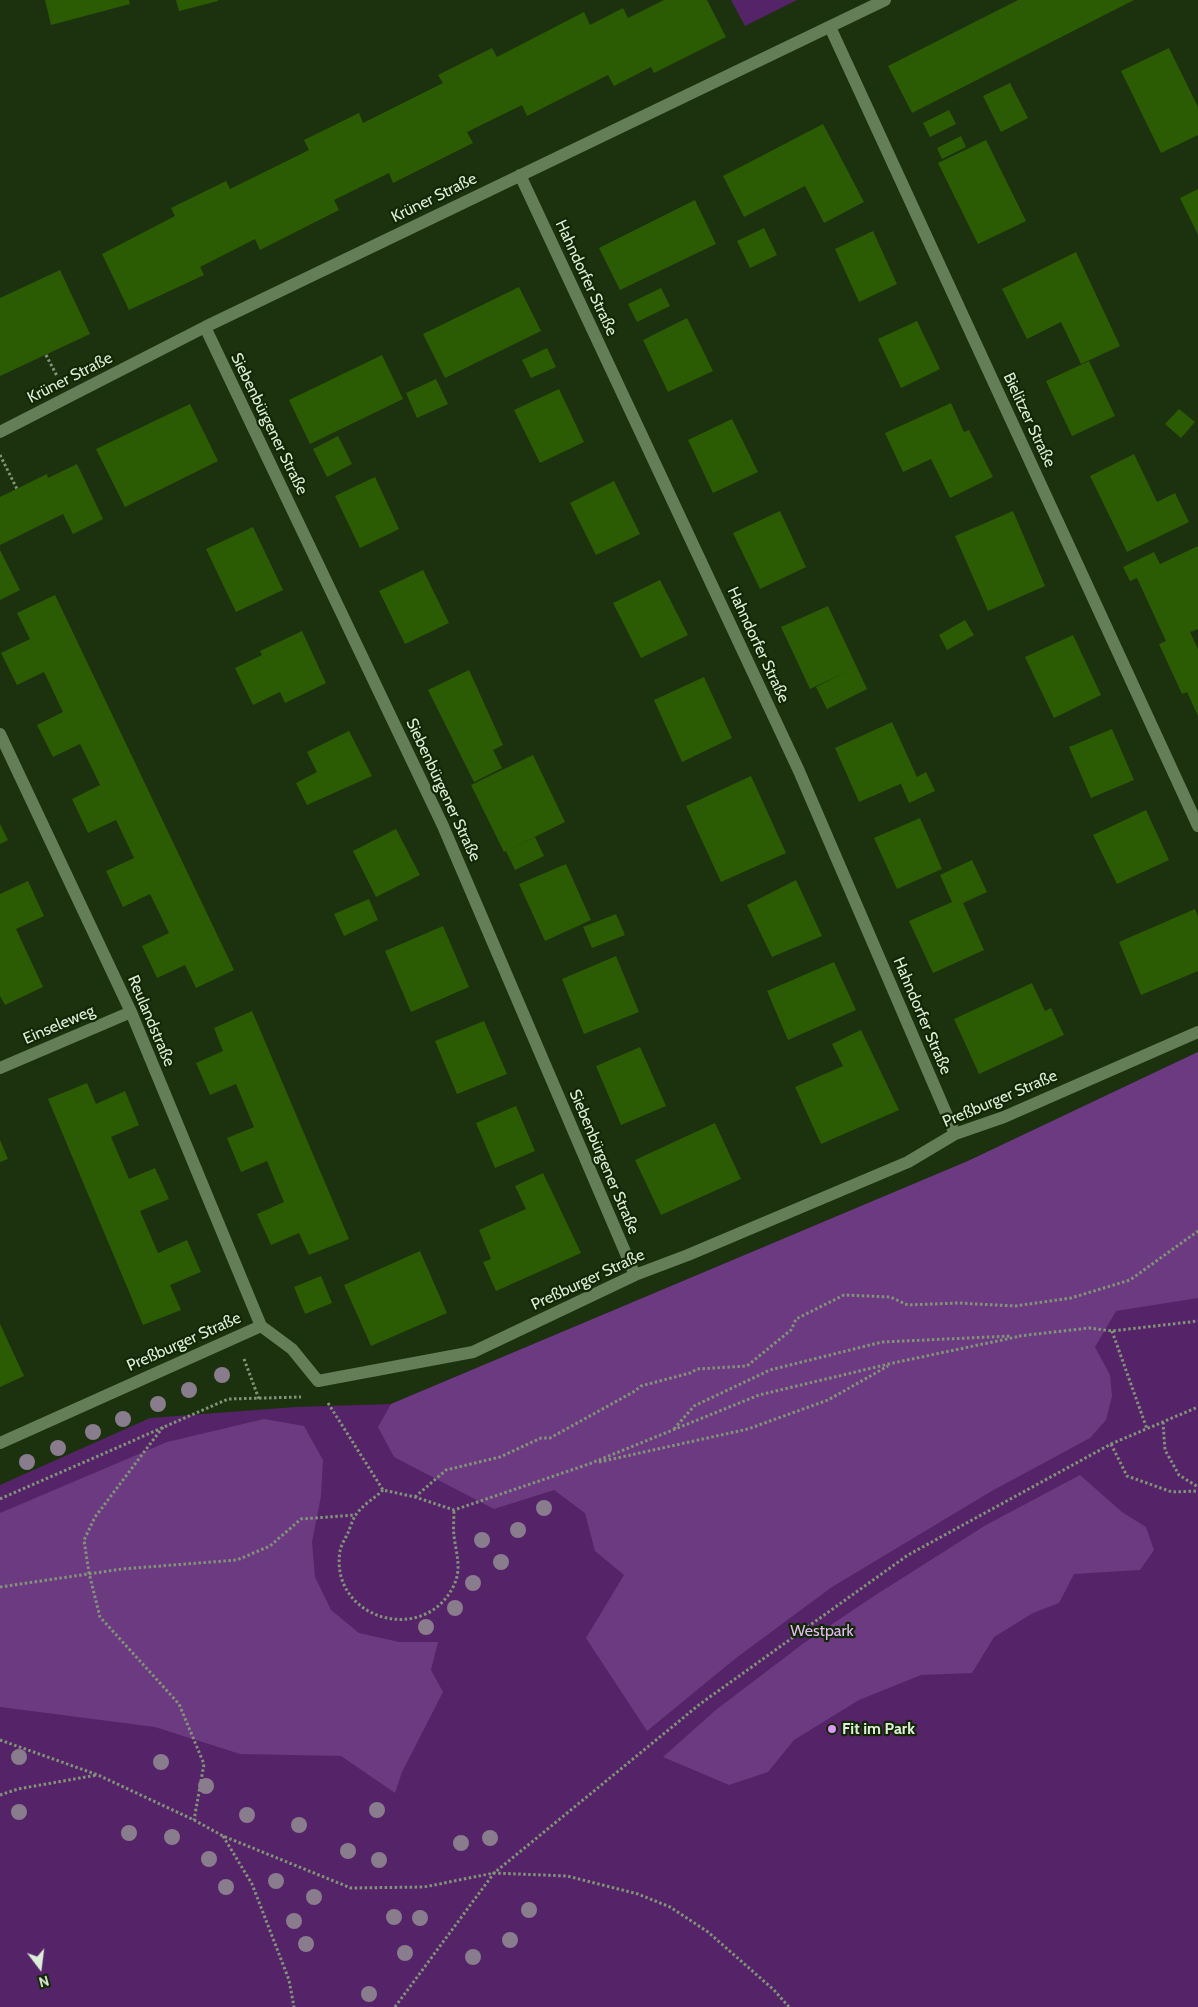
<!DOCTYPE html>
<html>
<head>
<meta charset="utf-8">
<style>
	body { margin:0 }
	#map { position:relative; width:1198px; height:2007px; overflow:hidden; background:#1c320f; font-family:Cabin,sans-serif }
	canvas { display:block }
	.north { position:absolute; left:15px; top:1942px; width:50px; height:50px; -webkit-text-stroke:4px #122805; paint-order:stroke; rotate:165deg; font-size:14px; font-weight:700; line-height:20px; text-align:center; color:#deedd8 }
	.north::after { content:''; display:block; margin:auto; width:18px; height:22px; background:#deedd8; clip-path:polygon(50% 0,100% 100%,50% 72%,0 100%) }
</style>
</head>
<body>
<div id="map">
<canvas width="1198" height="2007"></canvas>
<div class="north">N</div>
</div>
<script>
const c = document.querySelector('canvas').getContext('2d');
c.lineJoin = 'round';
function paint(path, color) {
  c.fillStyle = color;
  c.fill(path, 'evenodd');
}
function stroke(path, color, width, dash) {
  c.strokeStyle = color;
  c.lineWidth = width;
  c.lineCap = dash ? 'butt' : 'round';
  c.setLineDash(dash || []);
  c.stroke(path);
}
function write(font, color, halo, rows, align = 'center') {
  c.font = font + ' Cabin,sans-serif';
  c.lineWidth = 4.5;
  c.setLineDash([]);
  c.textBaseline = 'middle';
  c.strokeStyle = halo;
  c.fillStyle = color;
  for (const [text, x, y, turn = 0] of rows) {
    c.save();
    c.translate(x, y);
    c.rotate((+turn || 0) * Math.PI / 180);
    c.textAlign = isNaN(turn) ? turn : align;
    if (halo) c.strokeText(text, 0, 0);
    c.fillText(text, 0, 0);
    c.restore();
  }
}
const green = new Path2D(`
	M731,0H797L745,26Z
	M1198,1052V2007H0V1485L150,1418L296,1407L391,1404L968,1161Z`);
const forest = new Path2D(`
	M1198,1052V1298L1116,1311L1095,1347L1110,1375L1112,1396L1106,1420L1090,1438L990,1492L832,1587L736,1658L647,1731L586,1638L624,1575L595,1551L585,1513L554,1490L494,1509L394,1457L378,1427L391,1404L968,1161Z
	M264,1419L304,1426L323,1460L321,1496L312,1542L315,1577L331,1610L359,1633L399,1642H438L431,1670L443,1692L402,1772L395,1793L341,1756L240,1754L155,1727L0,1707V1513L167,1442Z
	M1080,1475L1122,1512L1146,1527L1154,1550L1140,1570L1074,1574L1059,1603L1033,1613L994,1637L972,1673L921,1675L859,1700L794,1740L768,1772L729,1785L663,1757L717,1709L804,1643L874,1596L986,1525Z`);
const building = new Path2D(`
	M45,0H129L130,4L51,25Z
	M176,0H218V1L179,11Z
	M664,0H707L726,37L654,73L651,67L614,86L608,75L527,116L522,105L467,132L473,143L393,183L389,173L334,200L339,210L260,250L255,239L200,267L204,275L129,310L102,254L175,216L171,208L226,181L230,189L309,150L304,140L359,113L363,123L443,83L438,75L492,48L497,57L584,12L590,25L623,8L628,18Z
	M1018,0H1134L912,113L888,66Z
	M1169,48L1198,107V135L1161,153L1121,71Z
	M1010,83L1028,118L1001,132L983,96Z
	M949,110L956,124L930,137L923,123Z
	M823,124L864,202L824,223L805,186L744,217L723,176Z
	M961,136L966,147L942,159L937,148Z
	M986,140L1026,221L978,244L938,163Z
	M1198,189V235L1180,198Z
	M695,200L716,244L620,290L599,248Z
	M764,228L777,255L750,268L737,241Z
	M873,231L897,284L859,302L835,249Z
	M1076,252L1120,346L1081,364L1061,322L1027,339L1002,289Z
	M60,270L90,334L0,376V298Z
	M519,287L541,331L445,378L423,334Z
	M661,288L670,306L637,322L628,304Z
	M687,318L713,371L668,392L643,340Z
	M917,321L940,369L901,388L878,339Z
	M547,348L556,367L531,378L522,360Z
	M382,355L403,399L310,444L289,400Z
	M1089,361L1115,416L1072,436L1046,381Z
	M436,379L448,404L417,418L406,393Z
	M559,389L584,442L540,463L514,410Z
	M951,403L964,432L969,430L993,477L950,498L931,459L903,472L885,433Z
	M190,404L218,461L125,507L96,449Z
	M1179,409L1195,422L1181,438L1165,424Z
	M732,419L758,472L713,493L688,440Z
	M338,436L352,464L327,477L313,449Z
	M1134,454L1157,502L1175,493L1189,522L1127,552L1090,476Z
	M77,464L103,519L73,534L63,514L0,545V497L47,474L48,478Z
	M375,477L399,529L360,548L335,496Z
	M614,481L640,534L596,555L570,503Z
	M780,511L806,567L760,589L733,533Z
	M1013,511L1045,586L988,611L955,536Z
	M253,527L283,590L236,612L206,549Z
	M1198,546V629L1190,632L1198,649V716L1187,692L1182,694L1159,644L1166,641L1137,578L1130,581L1123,567L1154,552L1160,564Z
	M0,550L20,590L0,600Z
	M423,570L449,623L405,644L379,591Z
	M660,580L688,635L641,658L613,603Z
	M55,595L234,970L196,988L185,965L157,978L142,946L169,933L150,894L123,907L106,871L134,858L116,820L88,833L72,799L100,785L80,744L53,757L37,725L63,712L44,672L17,685L1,653L30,639L17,613Z
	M828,606L867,689L827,709L816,687L846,672L810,689L781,627Z
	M965,620L974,635L947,650L939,635Z
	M302,631L326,683L285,703L280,692L253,705L235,668L262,655L260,651Z
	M1073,635L1101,695L1054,718L1025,657Z
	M469,670L503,745L493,750L502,768L474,782L428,690Z
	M704,677L732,738L682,762L654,700Z
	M892,722L917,777L926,772L935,791L909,803L901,784L905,782L859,802L835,748Z
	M1112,729L1134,780L1091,798L1069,747Z
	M349,731L372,776L307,805L296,783L317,772L307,752Z
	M533,755L565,822L504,852L471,785Z
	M751,776L786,853L721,882L686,806Z
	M1146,810L1169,860L1117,884L1093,835Z
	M920,818L942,869L897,889L874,838Z
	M0,824L8,840L0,844Z
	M396,829L420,875L376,897L353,851Z
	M535,837L544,856L515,870L506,851Z
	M972,860L987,892L963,903L984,950L933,973L909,921L952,902L940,875Z
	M566,864L591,920L545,941L519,884Z
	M796,880L822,936L772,957L747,905Z
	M28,881L44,916L16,929L43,987L5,1005L0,996V894Z
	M369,899L378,920L344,936L334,914Z
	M1195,909L1198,917V971L1141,995L1119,942Z
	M616,914L625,935L592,948L583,927Z
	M443,926L469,987L411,1012L385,951Z
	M616,956L639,1012L584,1034L562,979Z
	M834,962L856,1010L788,1040L767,991Z
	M1032,983L1045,1011L1051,1008L1064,1035L979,1074L954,1019Z
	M252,1011L349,1239L309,1255L299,1233L271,1245L257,1214L284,1202L267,1161L241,1172L227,1138L254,1127L236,1084L210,1095L196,1063L223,1051L214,1028Z
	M484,1021L507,1074L457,1094L435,1041Z
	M861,1030L899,1110L821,1144L795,1087L843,1066L832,1044Z
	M640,1047L666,1106L621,1125L596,1066Z
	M87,1083L96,1104L125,1091L139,1125L111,1137L129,1179L155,1168L169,1199L140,1211L158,1253L187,1240L201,1272L170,1285L181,1310L143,1325L48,1099Z
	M516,1106L535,1151L495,1168L476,1123Z
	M715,1123L741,1179L661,1215L635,1160Z
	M0,1140L8,1159L0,1162Z
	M543,1173L581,1253L496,1291L483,1262L491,1259L479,1230L526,1209L515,1186Z
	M420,1251L447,1313L371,1346L344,1285Z
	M321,1276L332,1303L305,1314L294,1287Z
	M0,1324L24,1376L0,1387Z`);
const path = new Path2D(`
	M46,355L57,376
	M0,455L17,489
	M1112,1331L1147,1429
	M1019,1336L1089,1328L1112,1331L1198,1321
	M244,1359L259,1399
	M328,1403L383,1490L415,1497L454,1510L589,1464L759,1395L893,1363L1021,1336
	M1163,1422L1165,1450L1179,1475L1198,1487
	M163,1427L95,1517L84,1540L89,1573L100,1617L179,1704L204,1764L194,1820
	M674,1429L694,1406L770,1370L882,1342L1011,1336
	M1111,1444L1127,1476L1172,1492L1198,1491
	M599,1462L748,1429L828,1400L888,1366
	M383,1490C375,1498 361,1506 355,1516C352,1521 350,1528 348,1533C345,1539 341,1545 340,1551C329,1619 425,1647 454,1585C462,1568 456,1553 454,1536C453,1528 454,1518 454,1510
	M415,1497L446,1470L500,1457L541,1438H550L635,1391L641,1386L690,1373L697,1369L747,1366L791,1330L796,1319L844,1295L890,1297L908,1305L958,1303L1015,1306L1071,1298L1130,1280L1198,1231
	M0,1499L228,1399L301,1397
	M0,1587L122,1569L237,1560L270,1546L301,1519L355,1515
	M0,1740L98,1775L194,1820L223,1836L351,1888L424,1887L494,1873L567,1876L638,1894L670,1907L708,1932L774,1990L789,2007
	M0,1795L18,1789L97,1775
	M223,1836L252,1884L289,1980L294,2007
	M395,2007L494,1873L700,1704L908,1555L1111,1444L1198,1407`);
const minor = new Path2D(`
	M830,27L1198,826
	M520,175L799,771L955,1134
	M205,327L443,826L635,1275
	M0,432L205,327L885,0
	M0,734L131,1012L261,1326
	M0,1068L131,1012
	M261,1326L292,1349L318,1381L473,1352L635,1275L688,1255L908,1162L955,1134L1004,1117L1198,1032
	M0,1443L261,1326`);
const trees = [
	[222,1375],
	[189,1390],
	[158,1404],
	[123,1419],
	[93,1432],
	[58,1448],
	[27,1462],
	[544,1508],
	[518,1530],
	[482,1540],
	[501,1562],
	[473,1583],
	[455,1608],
	[426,1627],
	[19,1757],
	[161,1762],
	[206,1786],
	[377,1810],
	[19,1812],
	[247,1815],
	[299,1825],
	[129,1833],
	[172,1837],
	[490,1838],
	[461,1843],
	[348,1851],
	[209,1859],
	[379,1860],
	[276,1881],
	[226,1887],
	[314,1897],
	[529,1910],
	[394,1917],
	[420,1918],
	[294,1921],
	[510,1940],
	[306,1944],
	[405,1953],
	[473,1957],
	[369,1994]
];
const markers = [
	[832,1729,5,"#da9af6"]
];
const streetNames = [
	["Krüner Straße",434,198,-26],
	["Hahndorfer Straße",586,278,65],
	["Krüner Straße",70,378,-27],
	["Bielitzer Straße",1029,420,65],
	["Siebenbürgener Straße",269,424,64],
	["Hahndorfer Straße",758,645,65],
	["Siebenbürgener Straße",443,790,65],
	["Hahndorfer Straße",922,1016,67],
	["Reulandstraße",151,1021,67],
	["Einseleweg",59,1025,-23],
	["Preßburger Straße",1000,1099,-23],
	["Siebenbürgener Straße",604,1162,67],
	["Preßburger Straße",588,1280,-25],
	["Preßburger Straße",184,1342,-24]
];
const parkNames = [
	["Westpark",822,1631]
];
const poiNames = [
	["Fit im Park",842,1729]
];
paint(green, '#552368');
paint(forest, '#6c3a80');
paint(building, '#2b5b02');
stroke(path, '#819378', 3, [2.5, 2.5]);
stroke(minor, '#647e57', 12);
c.fillStyle = '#897c8d';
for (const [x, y] of trees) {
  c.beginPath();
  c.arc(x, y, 8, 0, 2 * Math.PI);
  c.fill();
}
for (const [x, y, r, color] of markers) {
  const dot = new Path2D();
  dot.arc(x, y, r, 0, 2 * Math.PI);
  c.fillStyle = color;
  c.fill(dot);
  stroke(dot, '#122805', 2);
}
write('16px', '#deedd8', '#122805', streetNames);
write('16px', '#e2b9f4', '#122805', parkNames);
write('bold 16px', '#deedd8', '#122805', poiNames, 'left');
</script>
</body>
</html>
